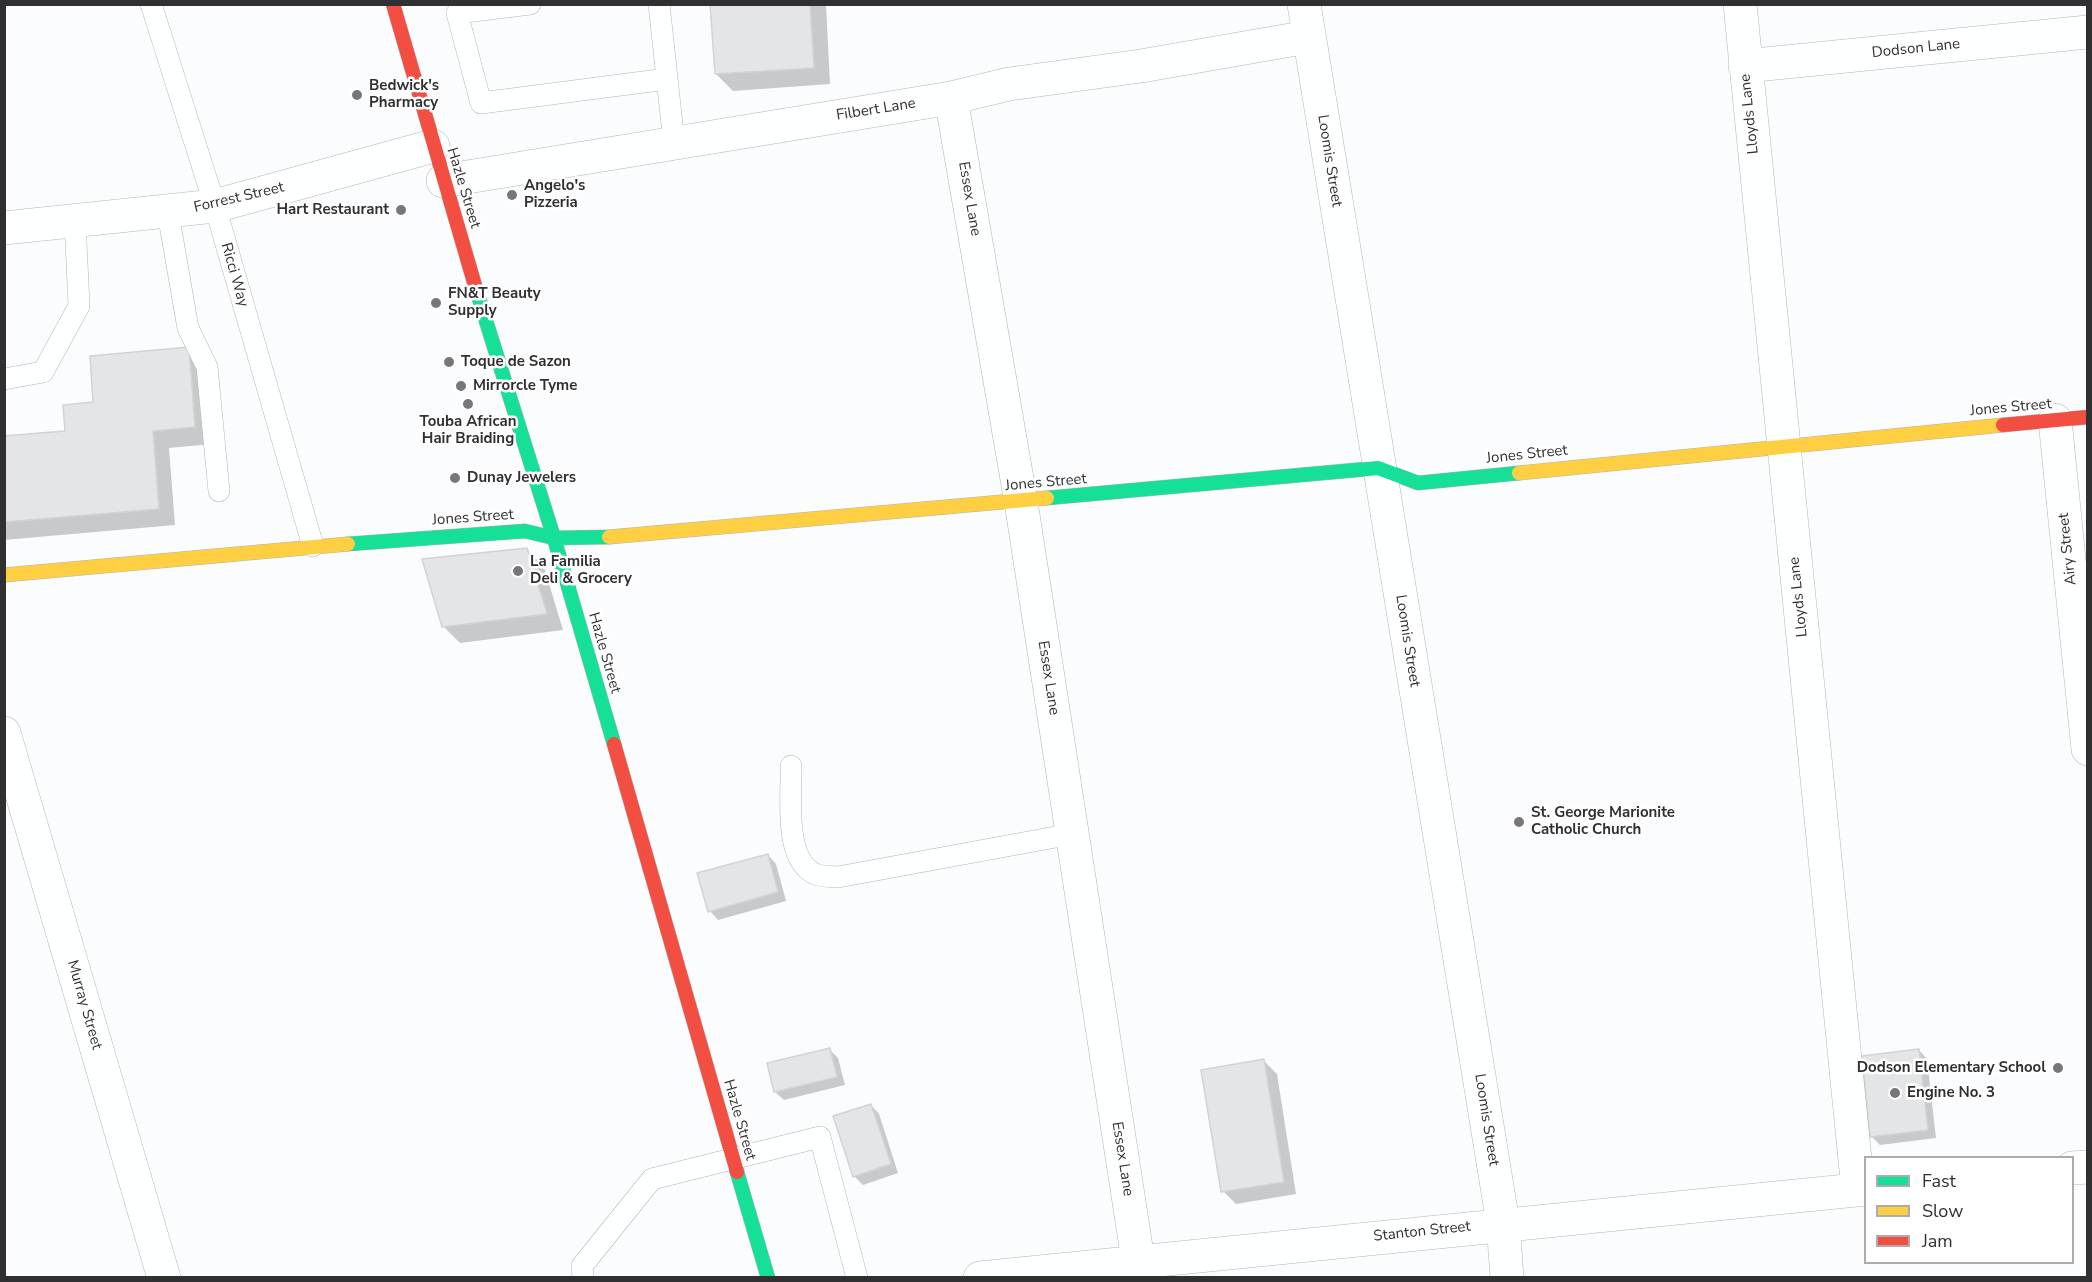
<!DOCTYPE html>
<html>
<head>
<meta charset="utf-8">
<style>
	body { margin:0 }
	#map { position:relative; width:2092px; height:1282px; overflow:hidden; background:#fafcfe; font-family:"Nunito Sans",sans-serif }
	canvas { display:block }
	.frame { position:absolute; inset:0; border:6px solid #303032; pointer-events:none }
	.legend { position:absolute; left:1864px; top:1156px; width:210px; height:108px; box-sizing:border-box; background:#fff; border:2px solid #acacad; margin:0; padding:8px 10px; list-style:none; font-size:18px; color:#303032 }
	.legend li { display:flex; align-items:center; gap:12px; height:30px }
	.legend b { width:30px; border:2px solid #acacad }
</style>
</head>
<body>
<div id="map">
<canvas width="2092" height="1282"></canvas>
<div class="frame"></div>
<ul class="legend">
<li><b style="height:8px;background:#16e098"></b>Fast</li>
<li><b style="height:8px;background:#ffcf43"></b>Slow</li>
<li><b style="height:8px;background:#f24e42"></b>Jam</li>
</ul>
</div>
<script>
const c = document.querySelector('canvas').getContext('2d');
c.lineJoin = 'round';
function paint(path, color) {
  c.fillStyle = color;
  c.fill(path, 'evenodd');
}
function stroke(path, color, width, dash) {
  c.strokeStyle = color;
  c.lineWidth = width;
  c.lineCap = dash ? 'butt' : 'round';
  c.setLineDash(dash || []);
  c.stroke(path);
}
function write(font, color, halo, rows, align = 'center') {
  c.font = font + ' "Nunito Sans",sans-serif';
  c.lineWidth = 5;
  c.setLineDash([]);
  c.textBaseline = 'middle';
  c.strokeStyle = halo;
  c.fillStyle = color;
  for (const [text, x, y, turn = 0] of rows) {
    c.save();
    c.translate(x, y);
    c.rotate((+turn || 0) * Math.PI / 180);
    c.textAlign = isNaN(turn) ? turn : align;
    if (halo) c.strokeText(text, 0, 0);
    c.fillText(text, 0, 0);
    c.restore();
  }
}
const shadow = new Path2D(`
	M712,4H826L830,84L733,91L716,74Z
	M188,349L205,366L212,444L169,448L175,525L4,540V438L66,432L95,404Z
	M526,549L544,567L563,630L460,643L443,626Z
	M768,855L776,864L786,901L718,920L710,911Z
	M829,1049L838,1058L845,1085L784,1100L775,1092Z
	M1919,1050L1927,1059L1936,1138L1880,1145L1872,1137Z
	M1264,1061L1277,1074L1296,1194L1236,1204L1223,1191Z
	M871,1105L879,1114L898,1173L863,1185L855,1177L835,1117Z`);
const building = new Path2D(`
	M710,4H810L814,68L715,74Z
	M189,347L195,427L153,431L159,509L4,522V436L65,431L63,405L93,402L90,356Z
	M527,548L547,614L442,627L422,559Z
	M768,854L778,892L708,912L697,873Z
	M830,1048L837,1077L774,1092L767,1063Z
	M1919,1049L1928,1130L1870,1137L1862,1056Z
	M1264,1059L1284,1182L1221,1192L1201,1070Z
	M871,1104L891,1164L853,1177L833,1116Z`);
const lane = new Path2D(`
	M151,4L215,206L313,546
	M530,4L457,13L481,103L667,79
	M659,4L674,143
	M168,213L188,328L207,367L219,491
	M4,379L43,372L79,306L75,220
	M791,766C792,796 783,859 815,874C822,877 831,876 838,877L1072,834
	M583,1278L582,1266L652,1179L820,1137L857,1278`);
const street = new Path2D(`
	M1304,4L1503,1223L1507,1278
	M1740,4L1858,1190
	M1745,66L2088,32
	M951,98L1021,502L1138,1260
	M443,181L951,98L1009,84L1141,66L1308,37
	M4,228L215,206L433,146
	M2055,420L2088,749
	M4,733L164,1278
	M2072,1168L2088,1167
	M980,1278L1866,1189`);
const fast = new Path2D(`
	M476,289L554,538L614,744
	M1047,498L1378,468L1418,483L1519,473
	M348,544L525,531L554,538L609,537
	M737,1172L768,1278`);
const slow = new Path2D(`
	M1519,473L2003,425
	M609,537L1047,498
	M4,575L348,544`);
const jam = new Path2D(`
	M393,4L476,289
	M2003,425L2088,417
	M614,744L737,1172`);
const markers = [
	[357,95,6,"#777779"],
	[512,195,6,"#777779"],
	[401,210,6,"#777779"],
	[436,303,6,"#777779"],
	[449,362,6,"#777779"],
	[461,386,6,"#777779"],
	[468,404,6,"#777779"],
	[455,478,6,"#777779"],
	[518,571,6,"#777779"],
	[1519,822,6,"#777779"],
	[2058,1068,6,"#777779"],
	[1895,1093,6,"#777779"]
];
const streetNames = [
	["Dodson Lane",1916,49,-6],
	["Filbert Lane",876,110,-9],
	["Lloyds Lane",1750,114,-96],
	["Loomis Street",1329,161,81],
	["Hazle Street",463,188,73],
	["Forrest Street",239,198,-13],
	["Essex Lane",969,199,80],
	["Ricci Way",234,275,74],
	["Jones Street",2011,408,-5],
	["Jones Street",1527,455,-6],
	["Jones Street",1046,483,-5],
	["Jones Street",473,518,-4],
	["Airy Street",2068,549,-96],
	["Lloyds Lane",1799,597,-96],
	["Loomis Street",1407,641,81],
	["Hazle Street",604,653,74],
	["Essex Lane",1048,678,81],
	["Murray Street",84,1005,74],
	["Hazle Street",739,1120,74],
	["Loomis Street",1486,1120,81],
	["Essex Lane",1122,1159,81],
	["Stanton Street",1422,1232,-6]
];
const poiNames = [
	["Bedwick's",369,86],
	["Pharmacy",369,103],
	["Angelo's",524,186],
	["Pizzeria",524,203],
	["Hart Restaurant",389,210,"right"],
	["FN&T Beauty",448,294],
	["Supply",448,311],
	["Toque de Sazon",461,362],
	["Mirrorcle Tyme",473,386],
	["Touba African",468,422,"center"],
	["Hair Braiding",468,439,"center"],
	["Dunay Jewelers",467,478],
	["La Familia",530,562],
	["Deli & Grocery",530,579],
	["St. George Marionite",1531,813],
	["Catholic Church",1531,830],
	["Dodson Elementary School",2046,1068,"right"],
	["Engine No. 3",1907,1093]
];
paint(shadow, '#0003');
paint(building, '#e3e5e7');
stroke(building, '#d2d3d5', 1.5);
stroke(lane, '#b3b4b6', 22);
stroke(street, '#b3b4b6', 34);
stroke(fast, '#b3b4b6', 15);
stroke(slow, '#b3b4b6', 15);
stroke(jam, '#b3b4b6', 15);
stroke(lane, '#feffff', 21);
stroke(street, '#feffff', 33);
stroke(fast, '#16e098', 14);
stroke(slow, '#ffcf43', 14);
stroke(jam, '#f24e42', 14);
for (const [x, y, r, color] of markers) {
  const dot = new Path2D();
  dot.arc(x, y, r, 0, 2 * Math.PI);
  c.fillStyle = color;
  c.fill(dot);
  stroke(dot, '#fff', 2);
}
write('15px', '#303032', '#fff', streetNames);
write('bold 15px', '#303032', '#fff', poiNames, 'left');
</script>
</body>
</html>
